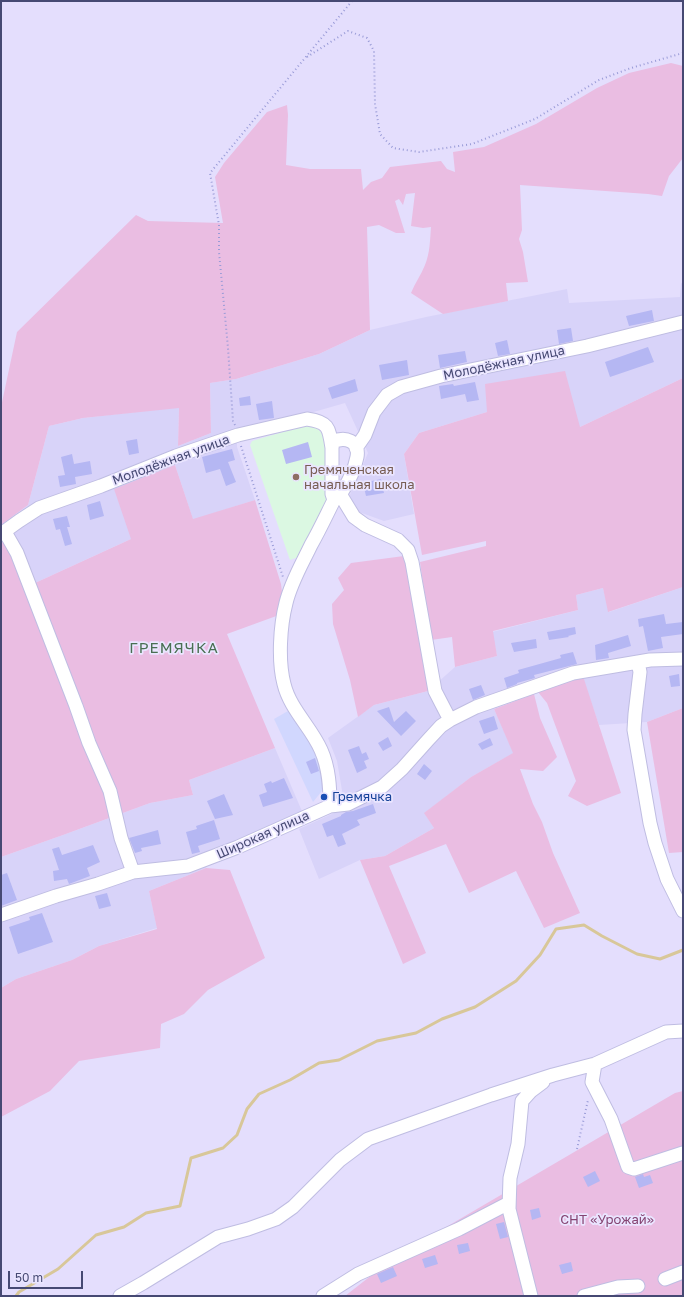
<!DOCTYPE html>
<html>
<head>
<meta charset="utf-8">
<style>
	body { margin:0 }
	#map { position:relative; width:684px; height:1297px; overflow:hidden; background:#e4defd; font-family:"Golos Text",sans-serif }
	canvas { display:block }
	.frame { position:absolute; inset:0; border:2px solid #464973; pointer-events:none }
	.scale { position:absolute; left:8px; top:1271px; width:75px; height:18px; box-sizing:border-box; border:2px solid #464973; border-top:0; padding-left:5px; font-size:12px; line-height:14px; white-space:nowrap; color:#464973; -webkit-text-stroke:3px #eae5ff; paint-order:stroke }
</style>
</head>
<body>
<div id="map">
<canvas width="684" height="1297"></canvas>
<div class="frame"></div>
<div class="scale">50 m</div>
</div>
<script>
const c = document.querySelector('canvas').getContext('2d');
c.lineJoin = 'round';
function paint(path, color) {
  c.fillStyle = color;
  c.fill(path, 'evenodd');
}
function stroke(path, color, width, dash) {
  c.strokeStyle = color;
  c.lineWidth = width;
  c.lineCap = dash ? 'butt' : 'round';
  c.setLineDash(dash || []);
  c.stroke(path);
}
function write(font, color, halo, rows, align = 'center') {
  c.font = font + ' "Golos Text",sans-serif';
  c.lineWidth = 3.5;
  c.setLineDash([]);
  c.textBaseline = 'middle';
  c.strokeStyle = halo;
  c.fillStyle = color;
  for (const [text, x, y, turn = 0] of rows) {
    c.save();
    c.translate(x, y);
    c.rotate((+turn || 0) * Math.PI / 180);
    c.textAlign = isNaN(turn) ? turn : align;
    if (halo) c.strokeText(text, 0, 0);
    c.fillText(text, 0, 0);
    c.restore();
  }
}
const residential = new Path2D(`
	M683,281V378L580,427L487,412L419,433L404,454L414,514L384,521L359,512L349,497L368,453L345,403L237,434V447L255,500L193,520L175,465L131,539L35,583L3,541L1,543V525L28,505L49,426L83,418L179,407L178,446L211,433L210,383L236,379L319,354L370,330L426,317L567,289L569,303L680,297L681,284Z
	M683,587V708L647,722L599,725L582,677L494,709L514,753L471,777L425,813L434,828L385,856L360,860L319,879L299,829L345,808L337,761L328,738L374,705L428,691L455,667L497,656L492,632L578,610L576,595L603,588L609,612Z
	M275,748L304,816L210,857L206,868L149,891L157,928L99,946L72,960L16,979L1,988V857L63,835L150,803L193,795L189,780Z`);
const commercial = new Path2D(`
	M295,707L330,781L313,802L274,719Z`);
const education = new Path2D(`
	M313,423L324,436L329,458L332,496L304,555L290,560L250,445L252,441Z`);
const green = new Path2D(`
	M671,63L683,66V158L669,176L662,196L648,194L520,185L522,230L519,239L523,252L528,282L506,283L508,301L443,314L411,293C415,283 421,275 425,265C430,253 430,240 431,227L423,228L411,226L415,193L406,194L403,205L399,199L395,201L405,233H396L379,225L367,227L370,330L319,354L236,379L210,383L211,433L178,446L179,408L83,418L49,426L28,505L1,525V407L17,332L136,215L148,221L223,223L215,177L224,163L267,112L287,105L288,115L286,165L310,169H361L363,190L371,182L382,178L390,167L441,161L447,169L455,172L453,152L484,147L536,124L597,88L629,73Z
	M565,371L580,427L683,378V587L608,612L603,588L576,595L578,610L493,631L497,656L455,667L452,637L431,640L420,562L486,546V541L422,555L404,454L419,433L487,412L485,384Z
	M175,465L193,519L255,500L281,584L283,600L279,615L227,634L275,748L189,780L193,795L150,803L63,835L1,857V543L3,541L14,535L35,583L131,539L114,489Z
	M404,556L428,691L374,705L358,717L350,680L333,624L332,604L344,590L338,578L351,563Z
	M583,676L621,793L587,806L568,796L576,781L547,703L538,692Z
	M534,694L540,718L557,757L543,771L520,769L533,804L542,822L553,853L580,913L544,928L516,871L469,893L446,844L389,866L426,953L403,964L360,860L385,856L434,828L424,813L471,777L513,753L494,709Z
	M683,708V852L669,853L647,722Z
	M206,868L230,870L265,958L208,990L184,1014L161,1024L160,1048L79,1061L50,1091L1,1117V988L16,979L72,960L99,946L157,929L149,891Z
	M683,1091V1296H345L395,1257L675,1093Z`);
const stream = new Path2D(`
	M16,1296L19,1292L58,1269L96,1235L124,1227L146,1213L180,1206L191,1158L223,1148L237,1135L247,1109L259,1094L290,1080L319,1063L339,1060L377,1041L416,1033L442,1019L475,1007L516,981L540,955L556,929L584,925L602,936L637,954L660,959L683,950`);
const building = new Path2D(`
	M652,310L654,321L629,326L626,316Z
	M571,328L573,341L559,344L557,330Z
	M507,340L510,354L498,356L495,343Z
	M648,347L654,362L610,377L605,362Z
	M465,351L467,362L440,368L438,355Z
	M407,360L409,375L382,380L379,365Z
	M355,379L358,391L332,399L328,388Z
	M475,382L479,400L467,402L465,394L441,399L439,386L453,384L454,386Z
	M250,396L251,405L240,406L239,398Z
	M272,401L274,418L259,420L256,404Z
	M137,439L139,453L129,455L126,441Z
	M308,442L312,457L286,464L282,450Z
	M232,449L235,460L228,462L236,482L226,486L220,469L206,473L202,457Z
	M72,454L74,464L90,461L92,474L75,477L76,484L60,487L58,476L65,475L61,457Z
	M381,479L384,493L366,496L363,483Z
	M100,501L104,516L90,520L87,505Z
	M67,516L70,527H67L72,544L65,546L60,529L56,530L53,519Z
	M664,614L666,624L683,622V634L661,637L663,648L648,651L643,626L639,627L638,619Z
	M575,627L576,634L568,636L569,637L549,640L547,632Z
	M628,635L631,646L608,653L609,658L596,660L595,645Z
	M536,639L537,648L514,652L511,643Z
	M573,652L577,664L534,675L535,678L517,683V684L507,688L504,678L519,673L518,670L561,658L560,655Z
	M679,674L680,686L671,687L669,676Z
	M481,685L485,695L473,700L469,689Z
	M389,707L394,722L406,711L416,721L401,736L377,711Z
	M494,716L498,729L484,734L479,721Z
	M388,737L392,746L383,751L378,743Z
	M490,738L493,745L482,750L478,744Z
	M359,746L362,754L366,752L369,759L364,761L367,768L357,773L348,750Z
	M315,758L319,771L311,774L306,762Z
	M424,764L432,771L425,780L417,774Z
	M284,778L293,798L263,807L259,795L267,792L264,784L271,781L272,783Z
	M224,794L233,815L215,819L207,801Z
	M373,804L376,813L357,820L360,825L342,834L346,844L338,847L333,835L327,837L322,824L341,816V815L346,812L353,811Z
	M214,820L220,839L198,846L200,852L192,854L186,832L197,829L196,826Z
	M158,830L161,844L141,848L142,851L135,853L129,838Z
	M93,845L100,862L87,868L90,876L69,884L67,879L54,881L53,871L59,870L52,849L59,847L62,855Z
	M7,873L17,900L1,906V875Z
	M107,893L111,906L99,909L95,896Z
	M42,913L53,942L18,954L9,927L30,920L29,917Z
	M595,1171L600,1181L588,1187L583,1177Z
	M643,1174L644,1177L650,1175L653,1183L639,1188L635,1177Z
	M539,1208L541,1217L532,1220L530,1210Z
	M504,1222L508,1237L500,1239L496,1224Z
	M468,1243L470,1251L459,1254L457,1245Z
	M435,1255L438,1264L425,1268L422,1259Z
	M571,1262L573,1271L562,1274L559,1265Z
	M393,1267L397,1276L381,1283L377,1274Z`);
const path = new Path2D(`
	M307,57L348,31L367,38L374,51L375,104L380,134L393,148L419,152L472,144L535,119L599,80L631,68L683,53
	M235,425L233,421L228,348L219,252V225L210,173L352,1
	M241,446L283,577
	M577,1149L588,1100`);
const minor = new Path2D(`
	M356,448L365,435L374,412L387,395L401,387L441,376L587,346L683,322
	M340,494L354,517L365,525L398,540L408,550L412,562L435,691L450,720
	M5,532L17,553L76,706L89,743L110,791L121,838L133,872
	M1,534L19,521L39,508L101,486L176,456L238,435L307,419C329,422 329,428 332,448
	M638,662L640,672L635,714L634,730L650,823L655,843L667,879L683,911
	M330,806C330,787 329,768 321,750C311,727 290,709 284,684C278,661 280,626 286,603C291,582 302,564 311,545C319,531 326,516 333,502C336,498 340,494 343,490C349,481 355,467 357,457C360,441 345,436 333,442L332,448V494L334,500
	M1,915L56,896L98,884L133,872L188,866L238,847L330,806L348,804L382,787L402,769L428,740L441,726L450,720L476,707L573,673L650,660L683,659
	M595,1064L592,1082L611,1119L628,1167L634,1169L683,1153
	M665,1279L683,1272
	M120,1296L143,1283L218,1237L248,1229L276,1219L293,1207L340,1160L368,1139L491,1095L553,1075L595,1064L666,1032L683,1031
	M323,1296L358,1274L459,1229L509,1203
	M531,1296L509,1209L510,1178L518,1144L522,1101L531,1091L543,1082
	M584,1296L618,1287L638,1286`);
const markers = [
	[296,477,4,"#8d6e63"],
	[324,797,4,"#1a4fb4"]
];
const streetNames = [
	["Молодёжная улица",504,363,-12],
	["Молодёжная улица",171,460,-20],
	["Широкая улица",263,835,-24]
];
const educationNames = [
	["Гремяченская",304,470],
	["начальная школа",304,485]
];
const transitNames = [
	["Гремячка",332,797]
];
const parkNames = [
	["СНТ «Урожай»",607,1220]
];
const quarterNames = [
	["ГРЕМЯЧКА",174,648]
];
paint(residential, '#d8d3f9');
paint(commercial, '#d1d7fe');
paint(education, '#dbf8e2');
paint(green, '#eabde2');
stroke(stream, '#d8c799', 3);
paint(building, '#b5b7f3');
stroke(minor, '#bfbde2', 15);
stroke(path, '#999bd7', 2, [1, 3]);
stroke(minor, '#fff', 13);
for (const [x, y, r, color] of markers) {
  const dot = new Path2D();
  dot.arc(x, y, r, 0, 2 * Math.PI);
  c.fillStyle = color;
  c.fill(dot);
  stroke(dot, '#eae5ff', 1.5);
}
write('13px', '#464973', '#eae5ff', streetNames);
write('13px', '#785e54', '#eae5ff', educationNames, 'left');
write('13px', '#164399', '#eae5ff', transitNames, 'left');
write('13px', '#854372', '#eae5ff', parkNames);
c.letterSpacing = '1px';
write('15px', '#496f52', '#eae5ff', quarterNames);
c.letterSpacing = '0px';
</script>
</body>
</html>
